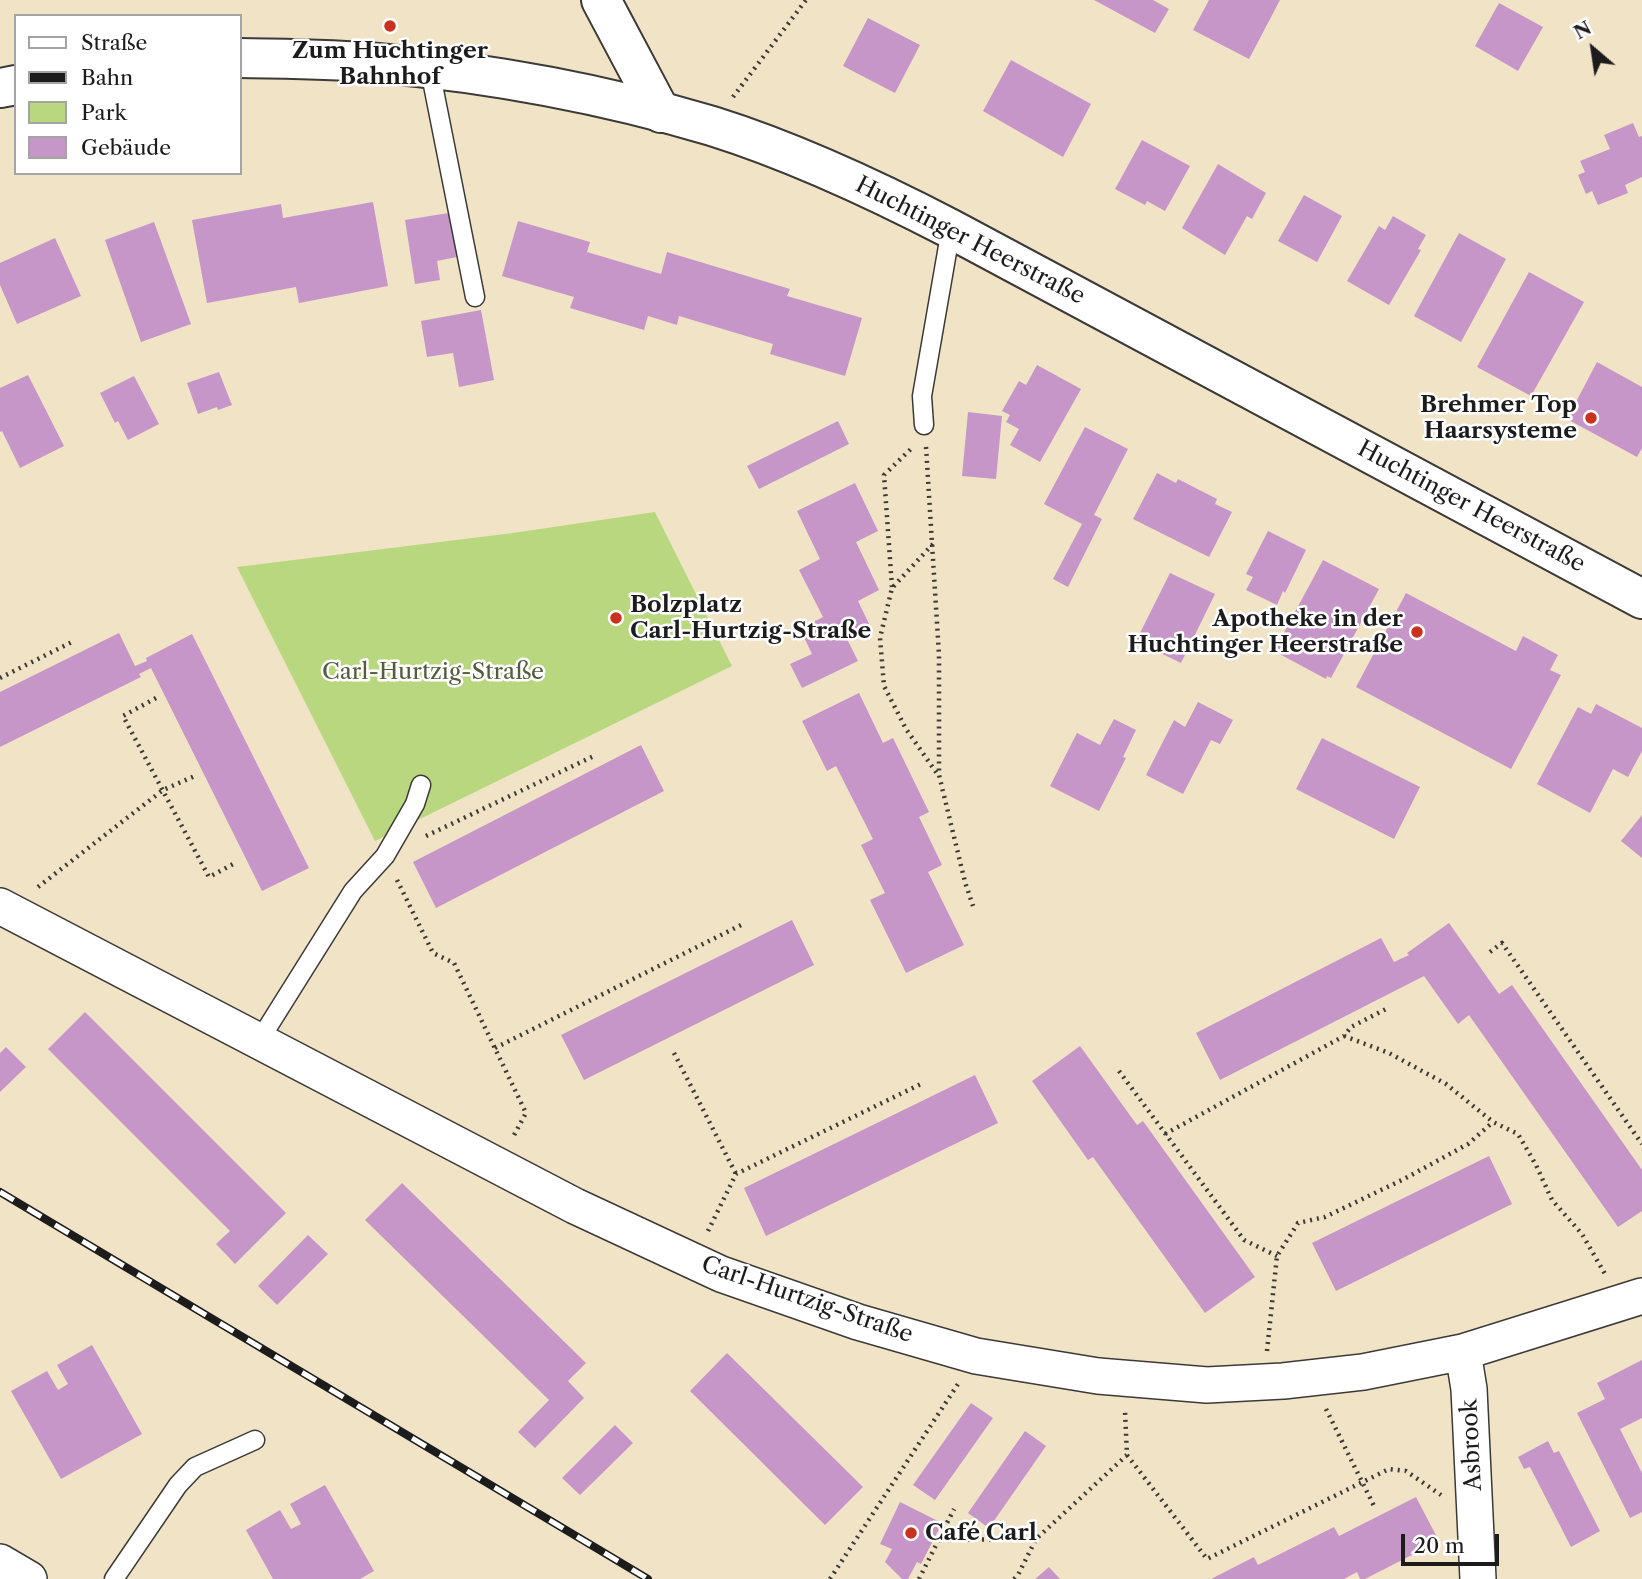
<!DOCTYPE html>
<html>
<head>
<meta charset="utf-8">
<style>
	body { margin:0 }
	#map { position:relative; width:1642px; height:1579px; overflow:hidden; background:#f0e3c6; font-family:"Libre Caslon Text",serif }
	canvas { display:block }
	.legend { position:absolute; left:14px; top:14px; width:228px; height:161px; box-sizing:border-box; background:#fff; border:2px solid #a4a4a4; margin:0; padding:9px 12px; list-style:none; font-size:21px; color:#1c1c1c }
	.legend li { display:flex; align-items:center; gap:14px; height:35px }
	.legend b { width:35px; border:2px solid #a4a4a4 }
	.north { position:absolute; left:1558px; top:14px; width:70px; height:70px; -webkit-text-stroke:5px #fff; paint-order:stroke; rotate:331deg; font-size:19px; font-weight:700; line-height:28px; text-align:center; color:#1c1c1c }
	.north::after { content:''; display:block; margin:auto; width:24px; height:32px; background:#1c1c1c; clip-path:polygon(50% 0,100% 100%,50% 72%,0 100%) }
	.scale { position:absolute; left:1401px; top:1534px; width:98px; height:32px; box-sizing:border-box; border:4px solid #1c1c1c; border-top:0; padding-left:9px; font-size:21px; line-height:24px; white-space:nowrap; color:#1c1c1c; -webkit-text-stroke:5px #fff; paint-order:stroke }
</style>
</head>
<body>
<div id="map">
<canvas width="1642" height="1579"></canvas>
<ul class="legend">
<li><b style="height:9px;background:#fff"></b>Straße</li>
<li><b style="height:9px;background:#1c1c1c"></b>Bahn</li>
<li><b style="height:19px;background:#b9d77e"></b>Park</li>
<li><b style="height:19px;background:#c696c9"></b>Gebäude</li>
</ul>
<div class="north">N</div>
<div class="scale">20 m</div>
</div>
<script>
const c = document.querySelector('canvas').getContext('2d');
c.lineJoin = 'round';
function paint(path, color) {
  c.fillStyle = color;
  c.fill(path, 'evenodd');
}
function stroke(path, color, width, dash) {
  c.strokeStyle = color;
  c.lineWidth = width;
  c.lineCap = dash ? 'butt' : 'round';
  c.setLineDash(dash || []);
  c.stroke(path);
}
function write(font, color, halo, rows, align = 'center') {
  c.font = font + ' "Libre Caslon Text",serif';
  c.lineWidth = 5;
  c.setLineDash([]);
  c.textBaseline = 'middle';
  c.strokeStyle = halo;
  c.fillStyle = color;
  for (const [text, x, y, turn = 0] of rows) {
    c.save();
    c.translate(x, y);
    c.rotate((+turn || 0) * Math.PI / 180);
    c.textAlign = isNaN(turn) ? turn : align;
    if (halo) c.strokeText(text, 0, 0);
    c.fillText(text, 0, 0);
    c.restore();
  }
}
const green = new Path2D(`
	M655,512L732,666L375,841L237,567L513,533Z`);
const building = new Path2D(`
	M1094,0H1153L1169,9L1155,33Z
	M1209,0H1280L1249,59L1193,30Z
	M1499,3L1543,27L1518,71L1475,46Z
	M868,18L920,45L895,93L843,66Z
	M1011,60L1091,104L1063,157L983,111Z
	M1633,123L1639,137L1642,136V177L1625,185L1628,193L1598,205L1592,191L1586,194L1578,175L1585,172L1580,161L1610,149L1604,135Z
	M1142,140L1190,166L1165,211L1147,201L1145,205L1115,189Z
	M1218,164L1266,193L1252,219L1247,216L1225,255L1182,228Z
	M1304,195L1342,216L1317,262L1278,241Z
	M373,202L388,286L299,303L296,287L207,303L192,220L281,204L283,218Z
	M455,212L462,256L437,261L440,280L415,284L405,220Z
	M1393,216L1426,235L1418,249L1421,250L1389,305L1347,281L1379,226L1385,230Z
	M518,221L590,242L587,252L661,274L667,252L790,289L787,296L862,318L845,376L770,354L773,344L679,316L677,325L648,316L644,330L570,308L574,297L502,276Z
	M154,222L191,324L141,342L105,240Z
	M1459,233L1506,259L1461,342L1414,316Z
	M55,238L81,296L17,324L0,285V263Z
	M1529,272L1584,302L1531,396L1477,367Z
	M481,310L494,380L459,387L453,353L427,357L421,321Z
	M1597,362L1642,387V448L1637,457L1567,419Z
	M1037,365L1081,389L1040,462L1010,445L1019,429L1006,422L1010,415L1002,411L1019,381L1026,385Z
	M219,372L232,405L218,410L217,407L198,414L187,383Z
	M28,375L64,446L20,468L2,431L0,432V388Z
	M134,376L159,424L128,440L118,421L115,423L100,393Z
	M968,412L1002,416L996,479L962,476Z
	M838,421L849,444L759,489L747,466Z
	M1085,427L1128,449L1094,515L1102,519L1068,587L1053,579L1082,524L1044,504Z
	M1157,473L1176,483L1178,479L1217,499L1215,504L1232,512L1209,557L1133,519Z
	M855,483L878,531L856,542L879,590L858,601L870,626L846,637L858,661L802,688L790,664L812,654L800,629L823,617L799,570L820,559L797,511Z
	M1268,531L1306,550L1285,593L1283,591L1277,605L1246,590L1253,577L1246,574Z
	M1323,560L1379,589L1331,678L1327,676L1326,679L1274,651Z
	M1170,573L1215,594L1181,663L1136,641Z
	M1406,593L1516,651L1523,636L1558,655L1550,670L1561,675L1511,769L1356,687Z
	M119,633L135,666L147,661L146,658L192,634L309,868L262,891L151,668L139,674L141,677L0,747V692Z
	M859,693L883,743L893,738L929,812L919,817L942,865L928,872L964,945L906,973L870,900L885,893L861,845L873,839L836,766L827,771L802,721Z
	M1198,702L1233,720L1220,744L1211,740L1183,794L1146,775L1174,720L1185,727Z
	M1596,704L1642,728V751L1628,777L1613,769L1590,813L1537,784L1578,707L1591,714Z
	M1114,719L1136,730L1123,757L1126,758L1099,811L1050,786L1077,733L1100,745Z
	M1322,738L1420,787L1394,839L1296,789Z
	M641,745L664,791L436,908L413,862Z
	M1642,815V858L1621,841Z
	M792,920L814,965L584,1080L561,1035Z
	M1449,923L1499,994L1512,985L1642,1170V1211L1618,1227L1469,1015L1458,1024L1424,976L1220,1080L1196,1033L1381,938L1394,962L1409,955L1407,953Z
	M85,1012L286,1213L235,1264L216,1244L230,1231L48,1049Z
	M1080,1046L1137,1125L1143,1121L1255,1277L1205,1313L1093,1157L1088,1160L1032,1081Z
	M6,1047L26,1067L0,1092V1053Z
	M975,1075L998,1123L766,1236L744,1188Z
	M1489,1156L1512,1204L1336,1291L1312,1243Z
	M402,1183L586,1363L568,1381L584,1398L535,1448L518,1432L549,1400L365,1220Z
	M308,1235L328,1254L277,1305L258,1286Z
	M92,1345L142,1434L61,1479L11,1391L47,1371L58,1390L68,1384L57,1365Z
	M727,1353L863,1487L825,1525L690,1391Z
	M1642,1360V1418L1620,1429L1642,1473V1512L1630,1518L1577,1413L1605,1399L1597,1383Z
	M971,1403L993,1418L935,1500L913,1485Z
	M615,1425L633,1443L580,1495L562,1478Z
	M1025,1431L1046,1446L989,1528L968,1513Z
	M1548,1441L1554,1453L1559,1451L1600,1531L1571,1547L1530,1467L1524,1469L1518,1457Z
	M325,1485L374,1571L360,1579H273L246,1530L280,1510L291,1529L301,1524L290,1504Z
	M1416,1497L1439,1541L1365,1579H1360L1357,1572L1344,1579H1211L1254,1557L1258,1565L1334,1527L1339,1536Z
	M900,1502L942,1523L921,1564L917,1562L908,1579H902L885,1562L892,1549L880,1544Z
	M1049,1567L1060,1579H1035Z`);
const path = new Path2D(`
	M733,97L806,0
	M926,447L939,655V775L965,882L973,906
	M933,544L892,588L880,638L884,686L906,729L938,775
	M892,587L884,475L913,447
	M0,678L74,641
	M156,698L123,716L209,877L237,862
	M426,836L596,755
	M397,880L433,953L454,963L526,1113L513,1137
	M38,887L163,790L197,775
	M1490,952L1502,943L1642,1144
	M1344,1036L1389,1053L1446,1084L1493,1122L1518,1134L1536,1165L1552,1200L1582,1234L1605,1274
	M495,1048L741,925
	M674,1053L736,1174
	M1119,1071L1244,1240L1277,1256
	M1165,1134L1344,1036L1351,1027L1388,1008
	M708,1231L736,1174L923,1083
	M1267,1351L1277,1256L1298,1223L1325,1217L1404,1179L1468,1144L1493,1122
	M1326,1409L1374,1506
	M1127,1455L1207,1559L1389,1469L1406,1471L1441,1495
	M940,1540L1036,1539
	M830,1579L958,1384
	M919,1579L954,1509
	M1014,1579L1018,1575L1036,1539L1127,1455L1125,1411`);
const service = new Path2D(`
	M430,70L475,297
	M924,425L922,396L951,229
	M259,1041L353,891L385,856L415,804L421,785
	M114,1579L178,1485L195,1467L255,1440`);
const minor = new Path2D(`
	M0,906L575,1206L721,1274L858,1322L976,1356L1098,1376L1207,1385L1283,1381L1363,1372L1463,1352L1642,1296
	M1463,1352L1469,1389L1478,1579
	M0,1562L29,1579`);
const tertiary = new Path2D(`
	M601,0L661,113`);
const secondary = new Path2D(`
	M240,58C286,59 332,59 378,63C490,73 604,94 712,126C795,152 874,189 951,229L1642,599
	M0,88L16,85`);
const rail = new Path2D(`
	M0,1192L648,1579`);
const markers = [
	[390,26,7,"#c8321e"],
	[1591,418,7,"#c8321e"],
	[616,618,7,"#c8321e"],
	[1417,632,7,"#c8321e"],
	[911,1533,7,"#c8321e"]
];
const poiNames = [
	["Zum Huchtinger",390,51,"center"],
	["Bahnhof",390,77,"center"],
	["Brehmer Top",1577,405],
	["Haarsysteme",1577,431],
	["Bolzplatz",630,605,"left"],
	["Carl-Hurtzig-Straße",630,631,"left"],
	["Apotheke in der",1403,619],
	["Huchtinger Heerstraße",1403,645],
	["Café Carl",925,1533,"left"]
];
const streetNames = [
	["Huchtinger Heerstraße",970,241,27],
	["Huchtinger Heerstraße",1471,507,28],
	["Carl-Hurtzig-Straße",807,1300,19],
	["Asbrook",1472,1445,-93]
];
const parkNames = [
	["Carl-Hurtzig-Straße",433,672]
];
paint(green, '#b9d77e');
paint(building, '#c696c9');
stroke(service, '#3c3a36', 21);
stroke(minor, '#3c3a36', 38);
stroke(tertiary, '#3c3a36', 42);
stroke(secondary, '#3c3a36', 42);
stroke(path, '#3c3a36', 4.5, [2, 5]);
stroke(service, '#fff', 18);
stroke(minor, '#fff', 35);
stroke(tertiary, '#fff', 38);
stroke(secondary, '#fff', 38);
stroke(rail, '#1c1c1c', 8);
stroke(rail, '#fff', 5, [16]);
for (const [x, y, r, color] of markers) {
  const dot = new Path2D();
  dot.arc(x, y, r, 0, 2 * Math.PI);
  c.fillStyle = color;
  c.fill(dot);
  stroke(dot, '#fff', 2.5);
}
write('bold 23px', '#1c1c1c', '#fff', poiNames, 'right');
write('23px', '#1c1c1c', '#fff', streetNames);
write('23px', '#535d3e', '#fff', parkNames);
</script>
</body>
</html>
